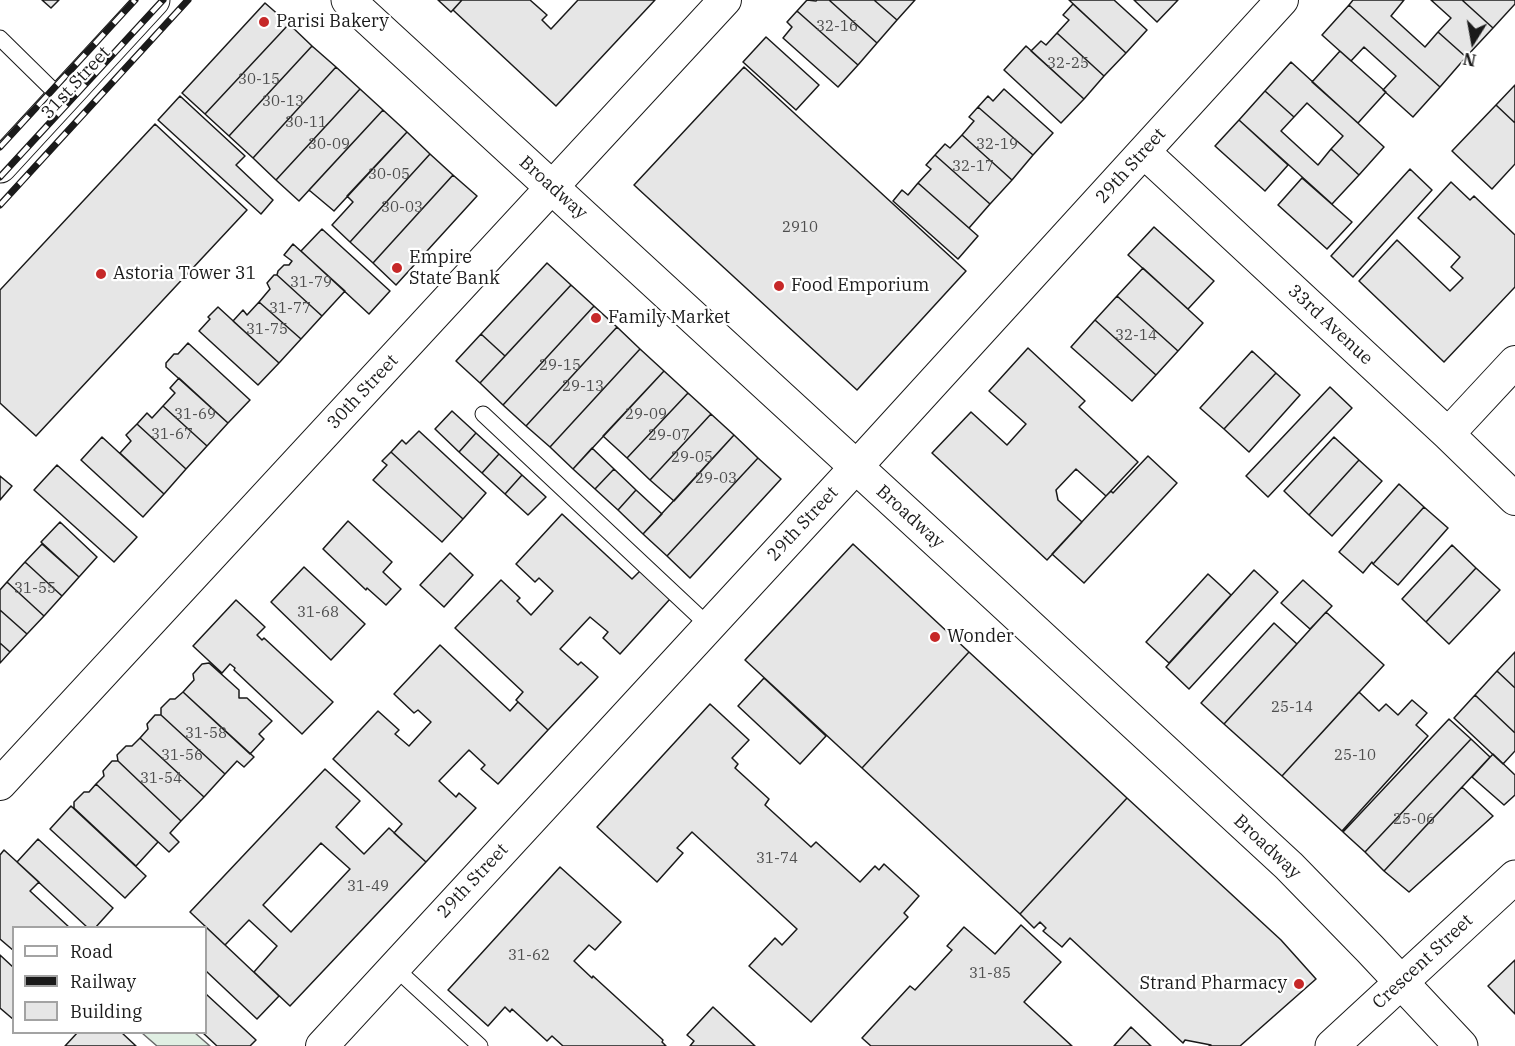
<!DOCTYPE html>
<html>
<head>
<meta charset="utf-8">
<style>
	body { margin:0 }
	#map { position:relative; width:1515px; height:1046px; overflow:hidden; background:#fff; font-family:"IBM Plex Serif",serif }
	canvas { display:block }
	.legend { position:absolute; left:12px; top:926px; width:195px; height:108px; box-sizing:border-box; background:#fff; border:2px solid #a3a3a3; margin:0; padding:8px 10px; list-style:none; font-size:18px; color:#1a1a1a }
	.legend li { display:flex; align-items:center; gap:12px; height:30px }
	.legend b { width:30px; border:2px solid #a3a3a3 }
	.north { position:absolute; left:1443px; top:12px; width:60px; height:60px; -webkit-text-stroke:4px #fff; paint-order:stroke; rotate:191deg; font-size:16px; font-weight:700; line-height:24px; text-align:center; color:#1a1a1a }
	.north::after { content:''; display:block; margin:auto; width:21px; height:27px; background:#1a1a1a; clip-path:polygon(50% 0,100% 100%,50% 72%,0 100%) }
</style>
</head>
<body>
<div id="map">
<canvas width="1515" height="1046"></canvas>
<ul class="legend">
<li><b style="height:8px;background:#fff"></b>Road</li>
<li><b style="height:8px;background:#1a1a1a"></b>Railway</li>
<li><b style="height:16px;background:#e6e6e6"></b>Building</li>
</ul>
<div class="north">N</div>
</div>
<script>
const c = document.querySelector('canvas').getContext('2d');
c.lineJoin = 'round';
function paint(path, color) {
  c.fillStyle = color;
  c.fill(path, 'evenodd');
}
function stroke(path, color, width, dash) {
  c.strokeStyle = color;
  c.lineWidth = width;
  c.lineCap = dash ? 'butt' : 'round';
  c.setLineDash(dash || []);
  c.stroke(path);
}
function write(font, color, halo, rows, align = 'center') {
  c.font = font + ' "IBM Plex Serif",serif';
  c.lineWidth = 4.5;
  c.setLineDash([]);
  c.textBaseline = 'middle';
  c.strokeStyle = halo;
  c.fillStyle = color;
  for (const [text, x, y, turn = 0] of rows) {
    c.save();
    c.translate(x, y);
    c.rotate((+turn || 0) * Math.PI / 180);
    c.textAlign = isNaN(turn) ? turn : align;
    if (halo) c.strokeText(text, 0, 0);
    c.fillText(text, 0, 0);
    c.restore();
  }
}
const green = new Path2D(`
	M142,1033H195L210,1046H157Z`);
const building = new Path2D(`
	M42,0H59L51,8Z
	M438,0H462L451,12Z
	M462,0H530L547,15L542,20L551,29L578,0H655L556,106L453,10Z
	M807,0L816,1L817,0H829L877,43L858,65L797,11Z
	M829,0H874L897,20L877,43Z
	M874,0H915L897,20Z
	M1069,0H1114L1147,30L1126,53Z
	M1134,0H1178L1157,22Z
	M1353,0H1404L1391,16L1425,47L1438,32L1466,57L1440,87L1349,5Z
	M1431,0H1462L1493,28L1466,57L1438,32L1451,18Z
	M1462,0H1515V4L1493,28Z
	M265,3L289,24L205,114L182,93Z
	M1073,4L1126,53L1104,76L1057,33L1069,20L1063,15Z
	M1349,5L1440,87L1413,117L1383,90L1396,76L1364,47L1351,61L1322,35Z
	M797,11L858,65L838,87L783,38L792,27L787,22Z
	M289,24L312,46L229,136L205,114Z
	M1057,33L1104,76L1084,99L1031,51L1041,41L1046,45Z
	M766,37L819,85L796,110L743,62Z
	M312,46L336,67L253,158L229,136Z
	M1026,46L1084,99L1061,123L1004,70Z
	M1340,51L1386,92L1358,123L1312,82Z
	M1291,62L1384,147L1359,175L1331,149L1343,136L1307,103L1294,117L1265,91Z
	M336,67L360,89L276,180L253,158Z
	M744,67L966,271L857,390L634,185Z
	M1515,85V123L1496,105Z
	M360,89L383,110L299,201L276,180Z
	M1004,89L1053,133L1033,155L978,107L988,96L993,101Z
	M1265,91L1294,117L1281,131L1318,165L1331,149L1359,175L1332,204L1239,120Z
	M180,96L245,156L236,165L273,200L261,214L158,120Z
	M1496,105L1515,123V164L1492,189L1452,151Z
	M978,107L1033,155L1012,180L962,135L974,121L969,117Z
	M383,110L407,132L334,211L309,190Z
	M1239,120L1288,165L1265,191L1215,146Z
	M155,124L247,210L36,436L0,403V290Z
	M407,132L430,154L350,242L332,225L353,202L347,196Z
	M962,135L1012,180L990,204L935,155L945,144L950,148Z
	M430,154L453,175L373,263L350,242Z
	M935,155L990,204L969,228L918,183L931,169L926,165Z
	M1410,169L1432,190L1353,277L1331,256Z
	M453,175L477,196L396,285L373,263Z
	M1302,178L1352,222L1327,249L1278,205Z
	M1451,182L1470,200L1474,196L1515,235V287L1444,362L1359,281L1397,240L1450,291L1463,278L1451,267L1460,257L1418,218Z
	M918,183L978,236L958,259L893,201L902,190L908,195Z
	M1154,227L1214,281L1188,309L1128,255Z
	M322,229L390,291L369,314L301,251Z
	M293,244L345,291L322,316L277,275L278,271L284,265H289L292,261L284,255Z
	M547,263L571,285L505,356L481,334Z
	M1143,268L1203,323L1178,351L1117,296Z
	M274,275H277L322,316L301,339L259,302L270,289L267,283Z
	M571,285L594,306L503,405L480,383Z
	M1117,296L1178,351L1156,375L1095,320Z
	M259,302L301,339L279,363L233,321L243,310L247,315Z
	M594,306L617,327L526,426L503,405Z
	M218,307L279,363L258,385L199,331L210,319L208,317Z
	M1095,320L1156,375L1132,401L1071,347Z
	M617,327L640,349L550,447L526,426Z
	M481,334L505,356L480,383L456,361Z
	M188,343L250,400L228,423L166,367V363L174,354H178Z
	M1028,348L1085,401L1079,407L1138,462L1106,496L1076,469L1056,490L1058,500L1082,522L1047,560L932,453L971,412L1007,445L1026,424L989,391Z
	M640,349L664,371L573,469L550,447Z
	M1252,351L1276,373L1224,429L1200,408Z
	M664,371L688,393L627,458L603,436Z
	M1276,373L1300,395L1249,452L1224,429Z
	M179,378L228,423L207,446L163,406L175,393L170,388Z
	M1330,387L1352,408L1268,497L1246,476Z
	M688,393L711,414L650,480L627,458Z
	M163,406L207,446L186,469L137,424L147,413L152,418Z
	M452,411L476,433L459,452L435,429Z
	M711,414L734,435L674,501L650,480Z
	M137,424L186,469L164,494L120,453L131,441L126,435Z
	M419,431L486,493L463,519L391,452L402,440L406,444Z
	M476,433L499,454L482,473L459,452Z
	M734,435L758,458L667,556L643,534Z
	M102,437L164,494L143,517L81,460Z
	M1334,437L1359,460L1309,515L1284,491Z
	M592,448L614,469L595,489L573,469Z
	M391,452L463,519L442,542L373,480L387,465L382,461Z
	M499,454L522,475L505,494L482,473Z
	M1148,456L1177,483L1084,583L1052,554L1106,496L1111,491L1113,493Z
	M758,458L781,479L690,578L667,556Z
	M1359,460L1382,481L1332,536L1309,515Z
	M57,465L137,537L114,562L34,490Z
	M614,469L636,490L618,510L595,489Z
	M522,475L546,497L528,515L505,494Z
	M0,476L12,486L0,500Z
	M1399,484L1424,507L1373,564L1372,562L1363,573L1339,552Z
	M636,490L662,514L643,534L618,510Z
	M1424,507L1448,528L1398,585L1373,564Z
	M562,514L632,579L640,571L670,599L620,654L603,638L608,632L590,617L560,649L578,665L581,662L598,677L548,730L516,700L523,692L455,628L501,580L520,598L517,601L531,615L553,591L539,578L535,582L516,564Z
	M348,521L392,562L383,572L401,589L386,605L367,588L366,590L323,549Z
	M60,522L97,557L79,577L41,542Z
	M42,544L79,577L62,596L25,562Z
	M853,544L969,652L862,768L745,660Z
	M1452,545L1476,568L1426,622L1402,599Z
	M450,553L473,575L444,607L420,585Z
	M25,562L62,596L44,616L7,582Z
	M304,567L365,624L331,660L271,602Z
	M1476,568L1500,590L1449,644L1426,622Z
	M1254,570L1278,592L1189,689L1166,667Z
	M1208,574L1231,595L1169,663L1146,642Z
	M1303,580L1332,606L1310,629L1281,603Z
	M7,582L44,616L27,634L0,610V590Z
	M236,600L265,627L257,635L262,640L264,638L333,702L302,734L234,670L235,668L230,664L222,673L193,646Z
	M0,610L27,634L10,652L0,643Z
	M1326,612L1384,665L1282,776L1224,724Z
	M1274,623L1297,644L1224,724L1201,703Z
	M0,643L10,652L0,663Z
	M440,645L510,711L518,702L548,730L498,784L481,769L485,765L469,750L439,781L456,797L459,793L476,808L426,862L394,833L402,824L333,759L378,711L399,730L395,734L409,746L431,722L418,710L414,713L394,694Z
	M969,652L1127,798L1020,914L862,768Z
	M1515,652V688L1497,671Z
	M209,663L239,690V698H247L272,721L259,734L264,739L250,754L183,692L194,680L193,674L202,664Z
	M1497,671L1515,688V733L1475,695Z
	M764,678L826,736L800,764L738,706Z
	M183,692L254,757L244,767L237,761L225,774L161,715V708L170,699H175Z
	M1359,692L1379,711L1386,704L1398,715L1412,700L1427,713L1416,725L1428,736L1342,831L1282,776Z
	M1475,695L1515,733V751L1503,764L1454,718Z
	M710,704L749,740L732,758L738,764L735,768L769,799L765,805L811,847L816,842L860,882L875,866L879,870L884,864L919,896L904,913L908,917L811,1022L749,966L775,938L782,945L797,929L692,832L677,848L683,853L657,882L597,827Z
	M155,715H161L225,774L204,797L140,738L148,729L147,724Z
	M1449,719L1471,739L1365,852L1343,832Z
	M140,738L204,797L181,821L118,761L117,755L126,746H132Z
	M1471,739L1490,757L1384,871L1365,852Z
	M1493,754L1515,775V795L1504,805L1472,777Z
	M112,761H118L181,821L170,833L179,842L169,852L96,784L104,776L103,771Z
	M325,769L360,801L336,827L364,854L389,828L426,862L290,1006L254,972L277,946L249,920L225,945L190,912ZM321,843L350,869L291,932L263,905Z
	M96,784L158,842L136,866L74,808V802L84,792H89Z
	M1462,787L1493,816L1409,892L1384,871Z
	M1127,798L1281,940L1316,979L1240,1046H1209L1211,1045L1185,1040L1183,1043L1070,938L1062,947L1043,931L1046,928L1040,922L1034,928L1020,914Z
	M71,806L146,876L125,898L50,829Z
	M38,839L113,908L95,928H88L17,862Z
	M4,850L39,882L30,891L70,928H14V951L0,939V855Z
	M560,867L621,922L595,950L589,945L574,961L592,978L593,976L663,1040L662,1042L666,1046H563L552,1036L547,1041L512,1009L510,1012L505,1007L488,1026L448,990Z
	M1021,925L1061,962L1024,1002L1072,1046H871L862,1038L910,986L915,990L952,950L947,946L964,927L995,954Z
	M205,926L279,996L257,1019L206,971V928H203Z
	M0,955L14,968V1020L0,1008Z
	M1515,960V1014L1488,986Z
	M206,994L256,1040L250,1046H217L202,1032H206Z
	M713,1007L755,1046H690L694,1041L687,1035Z
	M1131,1027L1151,1046H1114Z
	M78,1032H121L136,1046H65Z`);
const service = new Path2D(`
	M0,38L62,99
	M483,414L709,626
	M394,967L480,1046`);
const minor = new Path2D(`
	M1144,152L1448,434L1515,499
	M1448,434L1515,362
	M0,784L725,0
	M322,1046L856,467L1282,0`);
const tertiary = new Path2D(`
	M1332,1046L1515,877`);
const secondary = new Path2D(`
	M348,0L988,588L1289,866L1370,949L1461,1046
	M0,166L153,0`);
const rail = new Path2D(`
	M0,147L135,0
	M0,177L163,0
	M0,205L188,0`);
const markers = [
	[264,22,6,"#c62828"],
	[397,268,6,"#c62828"],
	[101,274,6,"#c62828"],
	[779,286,6,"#c62828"],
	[596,318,6,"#c62828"],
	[935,637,6,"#c62828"],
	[1299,984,6,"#c62828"]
];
const numberNames = [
	["32-16",837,27],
	["32-25",1068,64],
	["30-15",259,80],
	["30-13",283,102],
	["30-11",306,123],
	["30-09",329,145],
	["32-19",997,145],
	["32-17",973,167],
	["30-05",389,175],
	["30-03",402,208],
	["2910",800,228],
	["31-79",311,283],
	["31-77",290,309],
	["31-75",267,330],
	["32-14",1136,336],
	["29-15",560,366],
	["29-13",583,387],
	["31-69",195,415],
	["29-09",646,415],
	["31-67",172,435],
	["29-07",669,436],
	["29-05",692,458],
	["29-03",716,479],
	["31-55",35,589],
	["31-68",318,613],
	["25-14",1292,708],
	["31-58",206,734],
	["31-56",182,756],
	["25-10",1355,756],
	["31-54",161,779],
	["25-06",1414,820],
	["31-74",777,859],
	["31-49",368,887],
	["31-62",529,956],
	["31-85",990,974]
];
const poiNames = [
	["Parisi Bakery",276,22],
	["Empire",409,258],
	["State Bank",409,279],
	["Astoria Tower 31",113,274],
	["Food Emporium",791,286],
	["Family Market",608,318],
	["Wonder",947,637],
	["Strand Pharmacy",1287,984,"right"]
];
const streetNames = [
	["31st Street",76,83,-47],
	["29th Street",1131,166,-48],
	["Broadway",553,188,42],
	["33rd Avenue",1330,325,43],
	["30th Street",363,392,-47],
	["Broadway",910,517,42],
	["29th Street",803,524,-47],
	["Broadway",1267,847,43],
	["29th Street",473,881,-47],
	["Crescent Street",1423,962,-43]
];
paint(green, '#e0efe3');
stroke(green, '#6a6a6a', 1.5);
paint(building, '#e6e6e6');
stroke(building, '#1a1a1a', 1.5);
stroke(service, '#1a1a1a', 17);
stroke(minor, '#1a1a1a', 34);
stroke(tertiary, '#1a1a1a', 35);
stroke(secondary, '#1a1a1a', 35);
stroke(service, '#fff', 15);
stroke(minor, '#fff', 32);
stroke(tertiary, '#fff', 33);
stroke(secondary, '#fff', 33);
stroke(rail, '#1a1a1a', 7);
stroke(rail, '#fff', 4.5, [14]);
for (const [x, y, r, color] of markers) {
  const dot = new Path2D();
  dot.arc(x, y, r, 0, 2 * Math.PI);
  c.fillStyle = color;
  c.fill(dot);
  stroke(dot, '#fff', 2);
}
write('15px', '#4d4d4d', null, numberNames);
write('18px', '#1a1a1a', '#fff', poiNames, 'left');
write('18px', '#1a1a1a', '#fff', streetNames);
</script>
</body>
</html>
